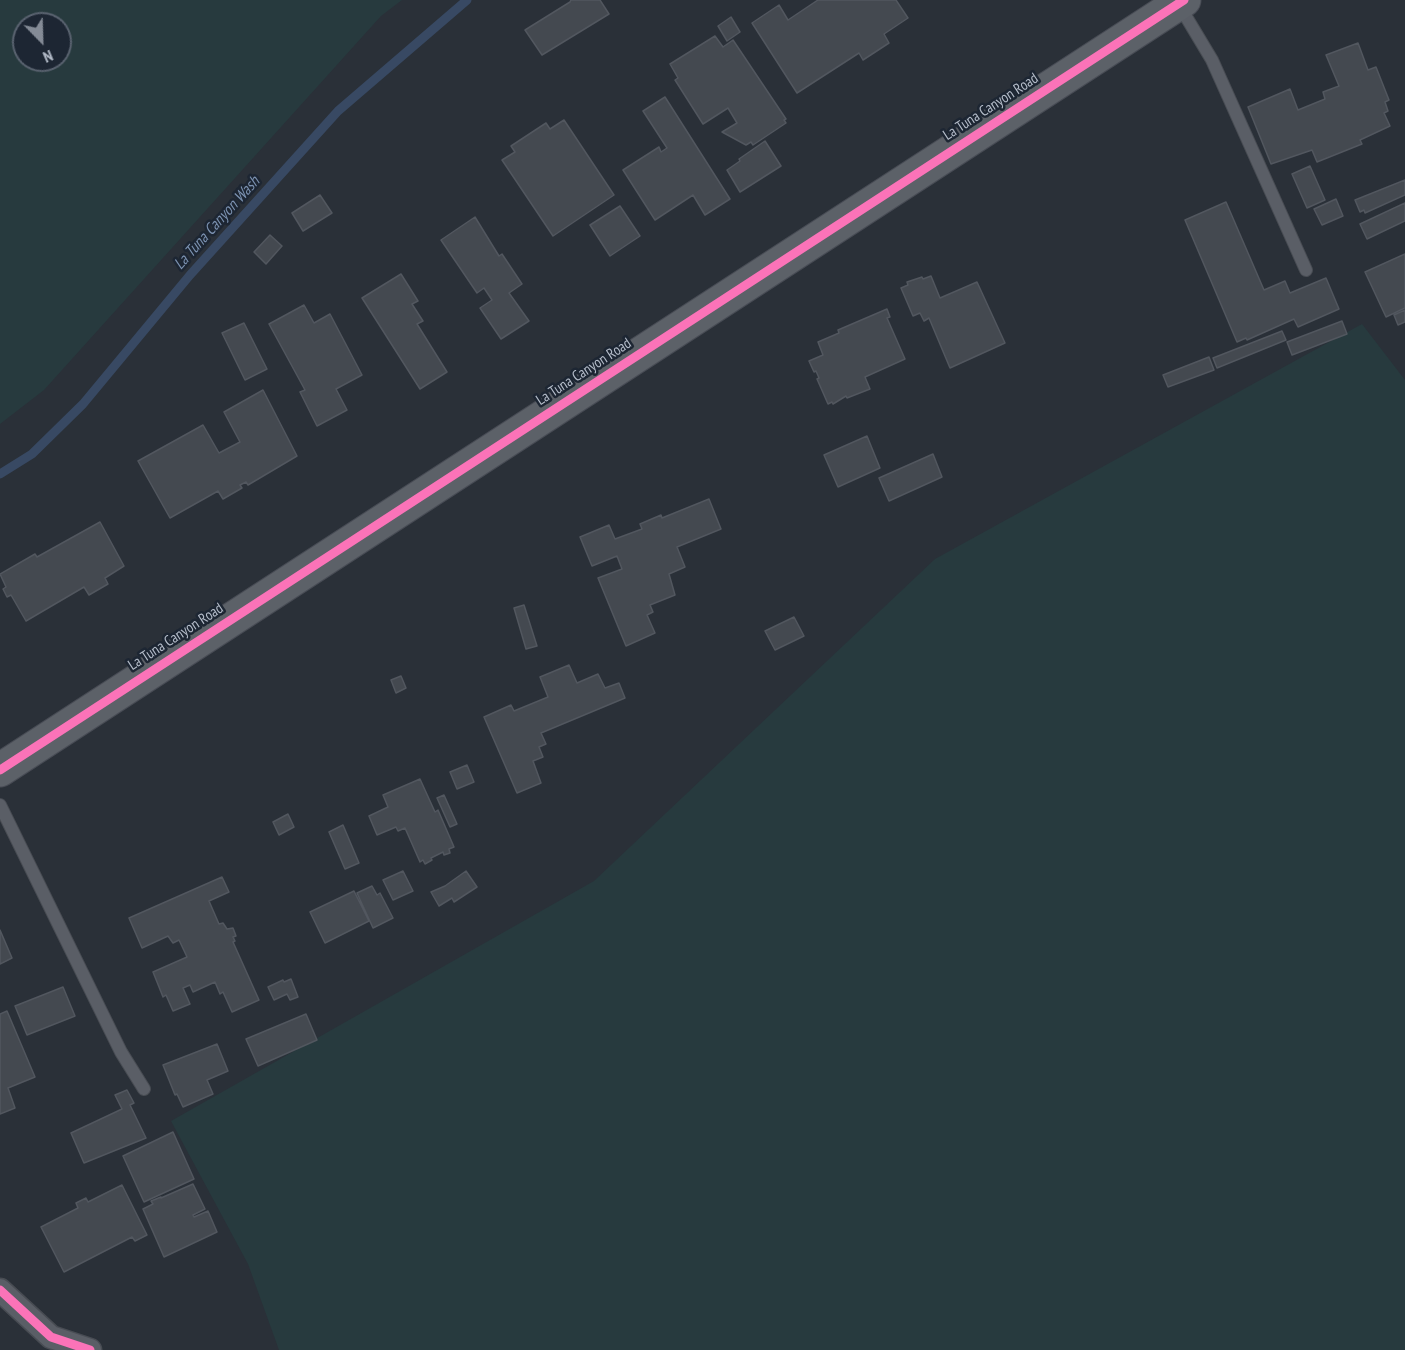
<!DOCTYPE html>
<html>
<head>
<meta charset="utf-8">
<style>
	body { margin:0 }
	#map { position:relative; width:1405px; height:1350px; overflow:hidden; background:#2a3038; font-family:"PT Sans Narrow",sans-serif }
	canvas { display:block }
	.north { position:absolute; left:12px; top:12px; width:60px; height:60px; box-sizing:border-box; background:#1d2633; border:2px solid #59626f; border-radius:50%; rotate:157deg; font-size:16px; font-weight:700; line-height:24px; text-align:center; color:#b4bcc9 }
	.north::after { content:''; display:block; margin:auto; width:21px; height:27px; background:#848b96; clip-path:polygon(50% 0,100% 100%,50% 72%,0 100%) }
</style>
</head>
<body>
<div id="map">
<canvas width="1405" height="1350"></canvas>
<div class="north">N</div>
</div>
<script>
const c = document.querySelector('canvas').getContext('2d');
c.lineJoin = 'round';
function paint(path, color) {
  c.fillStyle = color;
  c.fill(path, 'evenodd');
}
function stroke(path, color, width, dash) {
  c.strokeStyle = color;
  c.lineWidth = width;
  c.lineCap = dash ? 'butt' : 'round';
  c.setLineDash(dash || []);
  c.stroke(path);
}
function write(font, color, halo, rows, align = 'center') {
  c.font = font + ' "PT Sans Narrow",sans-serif';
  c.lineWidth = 5;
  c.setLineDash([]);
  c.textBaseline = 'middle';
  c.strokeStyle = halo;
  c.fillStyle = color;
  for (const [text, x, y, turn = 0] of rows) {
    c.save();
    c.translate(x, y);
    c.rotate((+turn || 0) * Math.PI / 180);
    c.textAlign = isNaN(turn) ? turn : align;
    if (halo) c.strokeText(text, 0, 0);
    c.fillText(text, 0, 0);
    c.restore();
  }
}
const green = new Path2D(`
	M0,0H402L381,16L44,390L0,424ZM24,24H60V60H24Z
	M1362,324L1405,380V1350H279L248,1264L171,1121L594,881L935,559Z`);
const stream = new Path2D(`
	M0,474L32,454L83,404L190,275L338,111L467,0`);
const building = new Path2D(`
	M571,0H600L609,14L542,55L525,30L570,2Z
	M818,0H896L908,18L884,34L889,43L863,60L859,53L797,93L752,23L779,5L788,20Z
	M731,17L740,32L727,41L718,26Z
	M715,36L723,47L733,40L786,119L784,120L786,123L753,145L751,142L746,145L722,132L737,123L728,108L703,124L675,80L678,78L670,64Z
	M1358,43L1368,70L1376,67L1389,100L1385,102L1388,111L1384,113L1390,126L1360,140L1362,144L1317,162L1312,150L1271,164L1248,107L1290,89L1298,110L1325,99L1323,92L1339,86L1326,55Z
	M665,97L730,199L705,215L693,195L655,220L623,170L659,147L661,152L667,148L643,111Z
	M564,120L614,195L553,236L502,160L515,152L511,146L546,123L550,129Z
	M765,141L781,166L740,192L727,170L740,161L739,159Z
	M1310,166L1325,200L1307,208L1292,174Z
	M1405,180V195L1365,213L1364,210L1360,212L1355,200Z
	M320,195L332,213L303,231L292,213Z
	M1336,199L1343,216L1322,225L1314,209Z
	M1226,202L1264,290L1285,281L1290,293L1326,278L1339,309L1298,327L1294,319L1247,340L1246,338L1237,342L1185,220Z
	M1405,203V221L1367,239L1360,224Z
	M620,206L640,236L610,256L590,225Z
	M475,217L499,256L502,254L522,284L509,293L529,321L501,339L480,308L492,300L484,288L477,293L441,240Z
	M270,235L282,246L266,264L254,252Z
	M1405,254V308L1386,317L1365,272Z
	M401,274L418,301L412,304L423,321L417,324L447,372L420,389L362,298Z
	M931,276L940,298L977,282L1005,343L950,368L929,318L924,321L920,313L913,316L901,288L908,285L907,282L922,277L923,279Z
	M304,305L314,323L330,314L362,375L336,389L347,410L317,426L300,392L305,390L269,324Z
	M887,309L890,317L887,318L905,359L865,377L870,389L847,398L846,396L833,404L832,402L828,404L817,379L819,378L816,371L814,372L809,361L823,355L818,342L839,333L838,330Z
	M1405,310V322L1398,325L1394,315Z
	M1342,321L1347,334L1292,355L1287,342Z
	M244,323L267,369L245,380L222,333Z
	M1282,331L1286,340L1217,368L1213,358Z
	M1209,357L1214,370L1168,387L1163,375Z
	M263,390L297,456L248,485L246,482L240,485L242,488L223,499L218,491L170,518L138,461L203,425L219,453L240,442L224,412Z
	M867,436L880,468L838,487L824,455Z
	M933,454L942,477L889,501L879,478Z
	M709,499L721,529L677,547L685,567L669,574L675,595L650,605L653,612L647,615L655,633L626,646L598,578L622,569L617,556L592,566L580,537L609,525L615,539L642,529L640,524L661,515L662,518Z
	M100,522L124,566L105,578L108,584L89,595L84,587L26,621L11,595L7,597L3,589L6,587L0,574L35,554L37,557Z
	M524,605L537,646L526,649L514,608Z
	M794,617L804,636L775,650L765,631Z
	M569,665L577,683L598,674L605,688L619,683L625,698L541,733L546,744L539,747L543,757L533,761L541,783L517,793L484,717L511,705L514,711L548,697L540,677Z
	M401,676L406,688L396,693L391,680Z
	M467,765L474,782L457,789L450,772Z
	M420,779L435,812L438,810L454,847L449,849L450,853L444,855L443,852L431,858L432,860L425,864L423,860L420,862L405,828L398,831L396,827L377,835L369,816L388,807L383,795Z
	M444,795L457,824L450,827L437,798Z
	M288,814L294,827L279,835L273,822Z
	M343,825L359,863L345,869L329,832Z
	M403,871L413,891L393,900L383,880Z
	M466,871L477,887L454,902L452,898L439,906L431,892L445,886Z
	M222,877L229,892L209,901L219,924L223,923L227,929L233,928L236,936L233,937L235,941L233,942L259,1000L232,1012L223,992L220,994L215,982L193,992L190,985L183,988L190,1004L173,1011L166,995L163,997L153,972L187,957L179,940L173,943L168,936L142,948L129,918Z
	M372,886L377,895L380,893L393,918L373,928L357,893Z
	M354,891L369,921L325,943L310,912Z
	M0,930L12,958L0,964Z
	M291,979L298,997L290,1000L287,994L274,1000L268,987L283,980L284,982Z
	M63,987L75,1016L27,1035L15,1006Z
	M7,1011L35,1077L8,1088L15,1108L0,1114V1014Z
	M306,1014L317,1040L258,1066L246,1039Z
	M217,1044L228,1071L207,1080L213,1094L183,1107L177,1094L175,1095L163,1065Z
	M127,1090L134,1103L130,1105L146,1138L84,1163L71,1133L122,1109L115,1095Z
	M173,1132L194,1179L144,1202L123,1156Z
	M193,1184L205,1209L193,1215L194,1217L208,1211L217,1232L164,1257L143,1209L153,1204L151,1201L161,1197V1198Z
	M122,1185L147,1235L135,1241L132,1237L64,1272L41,1227L78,1208L76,1203L86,1198L88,1202Z`);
const service = new Path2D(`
	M1179,5L1212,60L1306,270
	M0,805L121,1052L144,1089`);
const minor = new Path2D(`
	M0,1290L51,1337L90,1350`);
const primary = new Path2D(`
	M0,770L1184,0`);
const cycleway = new Path2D(`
	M0,770L1184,0
	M0,1290L51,1337L90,1350`);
const streetNames = [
	["La Tuna Canyon Road",991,107,-33],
	["La Tuna Canyon Road",584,372,-33],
	["La Tuna Canyon Road",176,637,-33]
];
const waterNames = [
	["La Tuna Canyon Wash",217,223,-48]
];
paint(green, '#273a3e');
stroke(stream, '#384963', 9);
paint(building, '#444950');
stroke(building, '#52575f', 1.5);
stroke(service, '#484c53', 14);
stroke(minor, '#484c53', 25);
stroke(primary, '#484c55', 35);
stroke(service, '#5a5e66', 12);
stroke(minor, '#5a5e66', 22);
stroke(primary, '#5c6168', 33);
stroke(cycleway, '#fb73b8', 9);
write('15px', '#b4bcc9', '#1d2633', streetNames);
write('italic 16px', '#7c92b1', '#1d2633', waterNames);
</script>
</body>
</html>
